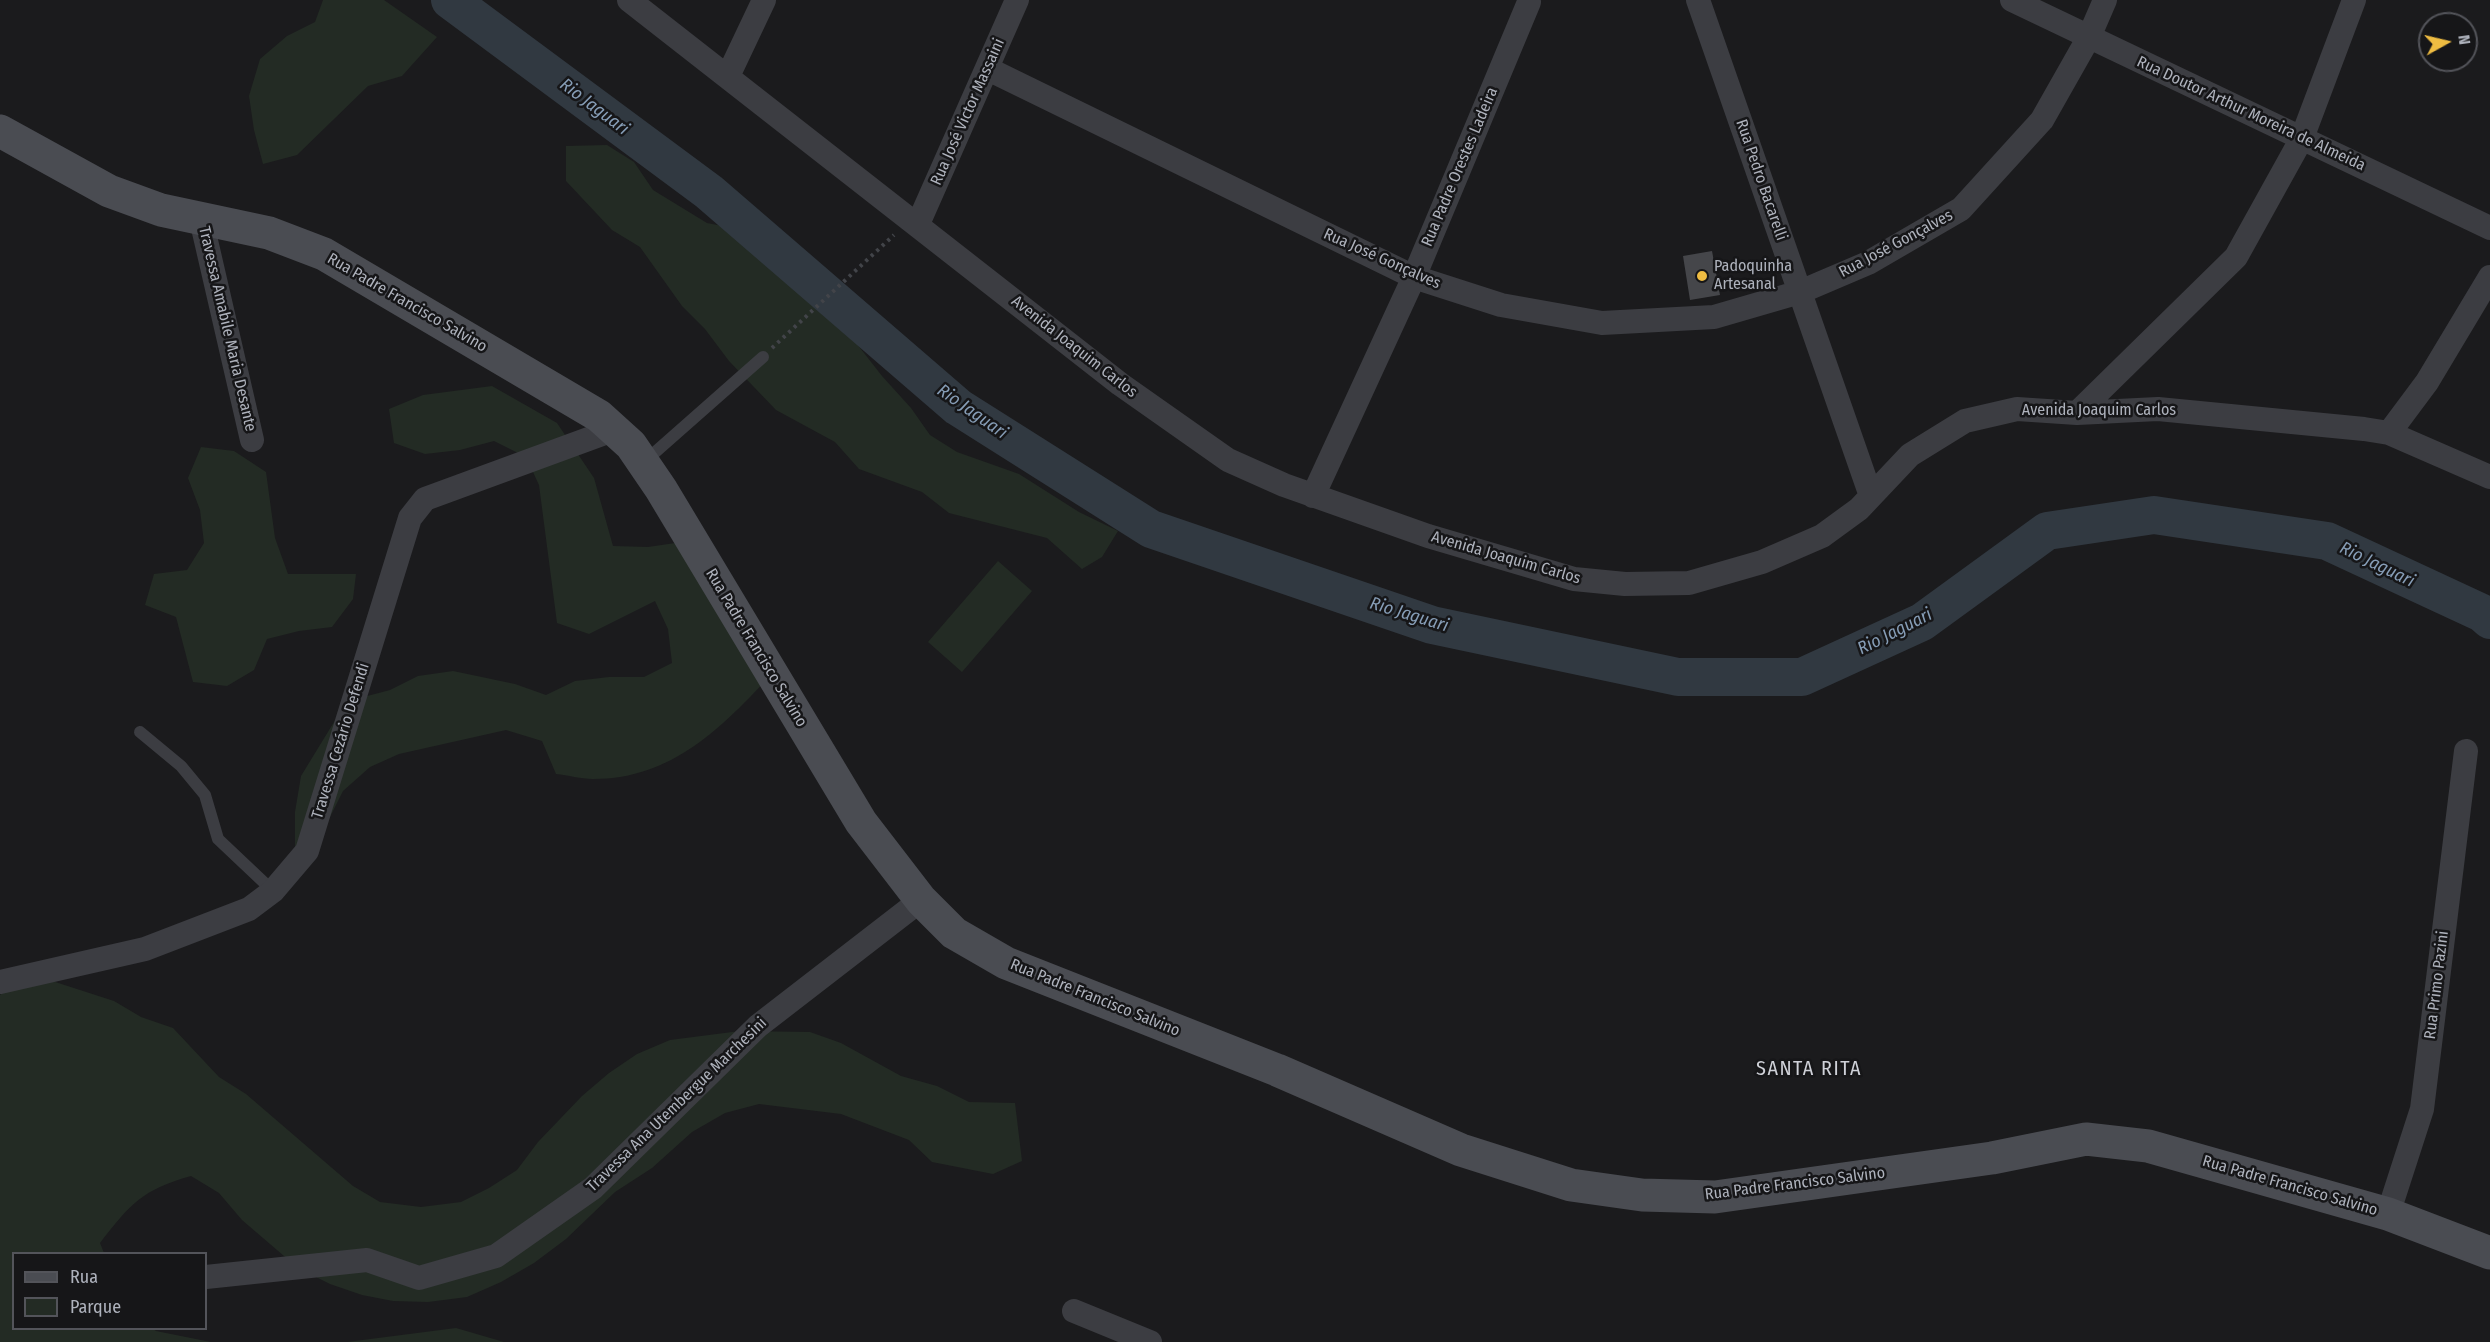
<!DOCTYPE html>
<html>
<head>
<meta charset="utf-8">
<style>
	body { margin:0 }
	#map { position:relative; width:2490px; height:1342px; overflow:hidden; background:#1b1b1d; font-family:"Fira Sans Condensed",sans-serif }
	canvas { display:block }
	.legend { position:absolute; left:12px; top:1252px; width:195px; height:78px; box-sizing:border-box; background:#161618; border:2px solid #53545a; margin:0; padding:8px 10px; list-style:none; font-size:18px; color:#aeb2bc }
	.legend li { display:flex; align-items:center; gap:12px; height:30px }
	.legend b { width:30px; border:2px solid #53545a }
	.north { position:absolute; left:2418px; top:12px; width:60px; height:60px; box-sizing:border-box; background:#161618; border:2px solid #53545a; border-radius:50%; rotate:82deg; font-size:16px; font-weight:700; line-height:24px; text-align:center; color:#aeb2bc }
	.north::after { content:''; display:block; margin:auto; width:21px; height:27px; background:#eebc42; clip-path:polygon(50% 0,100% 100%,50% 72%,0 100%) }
</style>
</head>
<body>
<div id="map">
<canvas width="2490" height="1342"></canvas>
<ul class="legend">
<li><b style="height:8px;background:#4a4c52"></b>Rua</li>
<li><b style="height:16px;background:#232b24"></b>Parque</li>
</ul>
<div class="north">N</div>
</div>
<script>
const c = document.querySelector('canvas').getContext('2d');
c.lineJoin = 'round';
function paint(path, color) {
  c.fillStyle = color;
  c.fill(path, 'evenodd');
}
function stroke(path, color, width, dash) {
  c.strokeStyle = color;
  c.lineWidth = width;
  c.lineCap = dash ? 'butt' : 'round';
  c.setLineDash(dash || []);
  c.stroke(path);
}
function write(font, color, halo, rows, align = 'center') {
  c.font = font + ' "Fira Sans Condensed",sans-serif';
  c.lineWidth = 5;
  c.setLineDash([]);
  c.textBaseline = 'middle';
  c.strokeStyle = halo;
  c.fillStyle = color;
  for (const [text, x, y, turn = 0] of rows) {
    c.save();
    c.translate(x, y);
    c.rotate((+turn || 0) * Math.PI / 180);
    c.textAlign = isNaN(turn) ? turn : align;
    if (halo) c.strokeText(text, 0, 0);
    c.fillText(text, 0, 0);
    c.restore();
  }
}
const green = new Path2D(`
	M323,0H384L437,37L402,76L368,86L297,155L263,164L254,130L249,96L260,59L287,36L315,22Z
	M607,145L634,162L653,190L707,223L738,229L783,273L807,301L857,344L882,376L911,408L930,435L957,452L1019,474L1079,512L1118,531L1102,557L1082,569L1047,538L949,513L922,492L859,469L835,442L776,410L729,361L705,329L682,306L640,247L612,230L566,181V146Z
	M492,386L557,423L594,478L613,546L648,547L682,542L773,673C722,727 673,779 593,779C581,779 568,775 556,774L542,741L506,730L399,754L370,767L343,791L327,823L295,847V812L301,776L334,722L356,699L390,690L418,676L453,671L515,684L546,695L575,681L609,677H644L672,663L668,629L655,601L589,634L557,623L539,485L526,457L494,441L460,450L425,454L394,443L389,409L423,395Z
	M201,447L234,451L266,472L275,538L288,574H356L353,599L332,627L299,631L267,639L254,670L227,686L193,682L176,617L145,605L154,574L187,570L204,543L200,510L188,478Z
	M998,561L1032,591L962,672L928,642Z
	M46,979L114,1001L141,1017L173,1028L219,1077L246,1094L353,1186L380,1202L421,1207L461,1202L489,1188L517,1170L538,1142L582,1096L609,1073L637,1054L670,1040L740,1031L810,1032L841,1043L901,1076L937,1086L969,1102L1015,1103L1022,1161L993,1174L932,1162L909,1140L841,1114L759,1104L725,1113L692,1132L652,1168L615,1192L566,1239L534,1263L501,1282L467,1297L428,1302L393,1301L362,1295L330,1284L298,1268L242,1220L219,1193L191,1176C142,1190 131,1203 100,1243L104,1253L14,1254V1328L153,1329L156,1331L211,1342H0V995L11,984Z
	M456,1328L504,1342H347Z`);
const river = new Path2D(`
	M450,0L709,192L958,407L1151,529L1432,625L1678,677H1802L1922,622L2047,531L2154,515L2327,541L2482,613L2490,620`);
const building = new Path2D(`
	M1712,251L1720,295L1690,300L1683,256Z`);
const path = new Path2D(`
	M772,348L894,235`);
const lane = new Path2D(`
	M644,462L763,357
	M140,732L181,766L205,795L218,839L273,891`);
const street = new Path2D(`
	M629,0L1120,384L1228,460L1284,485L1428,536L1574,579L1625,584L1689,583L1762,562L1822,536L1859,509L1910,455L1965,421L2017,409L2077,413L2158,409L2364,429L2389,433L2490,477
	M1698,0L1871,496
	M2012,0L2490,228
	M988,69L1414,277L1501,305L1602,323L1714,317L1800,292L1868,263L1961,209L2042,120L2089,37L2105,0
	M728,76L764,0
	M201,219L252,440
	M918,224L1017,0
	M2077,413L2236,257L2302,138L2354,0
	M2389,433L2427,382L2490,277
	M1313,496L1414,277L1529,2
	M0,982L145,949L249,909L273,891L307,851L410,518L425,499L613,430
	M2388,1214L2422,1109L2466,751
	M206,1277L367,1260L419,1278L496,1256L593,1188L758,1026L921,900
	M1074,1311L1150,1342`);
const secondary = new Path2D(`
	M0,131L109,191L161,210L269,233L324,254L599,416L631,445L661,489L861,822L921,900L954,933L1006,963L1277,1070L1461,1150L1571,1185L1642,1195L1715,1197L1992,1158L2086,1139L2148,1146L2388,1214L2490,1253`);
const markers = [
	[1702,276,6,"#eebc42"]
];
const streetNames = [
	["Rua José Victor Massaini",968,112,-66],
	["Rua Doutor Arthur Moreira de Almeida",2251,114,25],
	["Rua Padre Orestes Ladeira",1460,167,-67],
	["Rua Pedro Bacarelli",1761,180,71],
	["Rua José Gonçalves",1896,244,-28],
	["Rua José Gonçalves",1382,259,24],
	["Rua Padre Francisco Salvino",407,303,30],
	["Travessa Amabile Maria Desante",227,329,77],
	["Avenida Joaquim Carlos",1074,347,38],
	["Avenida Joaquim Carlos",2099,411],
	["Avenida Joaquim Carlos",1506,558,16],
	["Rua Padre Francisco Salvino",756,648,59],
	["Travessa Cezário Defendi",341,741,-73],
	["Rua Primo Pazini",2437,985,-83],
	["Rua Padre Francisco Salvino",1095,998,22],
	["Travessa Ana Utembergue Marchesini",677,1105,-44],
	["Rua Padre Francisco Salvino",1795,1184,-7],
	["Rua Padre Francisco Salvino",2290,1186,16]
];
const poiNames = [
	["Padoquinha",1714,267],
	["Artesanal",1714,285]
];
const waterNames = [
	["Rio Jaguari",594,107,37],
	["Rio Jaguari",972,412,35],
	["Rio Jaguari",2377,565,26],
	["Rio Jaguari",1409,615,17],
	["Rio Jaguari",1895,632,-27]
];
const quarterNames = [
	["SANTA RITA",1809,1069]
];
paint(green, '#232b24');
stroke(river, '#313941', 38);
paint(building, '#45464a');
stroke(path, '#424449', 4, [3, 4.5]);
stroke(lane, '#3c3d42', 12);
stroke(street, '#3c3d42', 24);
stroke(secondary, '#4a4c52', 33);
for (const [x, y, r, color] of markers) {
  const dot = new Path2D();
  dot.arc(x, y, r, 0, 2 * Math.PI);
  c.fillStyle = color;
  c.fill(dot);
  stroke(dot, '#161618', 2);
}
write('16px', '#aeb2bc', '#161618', streetNames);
write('16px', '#aeb2bc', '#161618', poiNames, 'left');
write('italic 18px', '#869db6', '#161618', waterNames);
c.letterSpacing = '1.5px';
write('20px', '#cfd1d8', '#161618', quarterNames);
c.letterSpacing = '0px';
</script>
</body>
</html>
